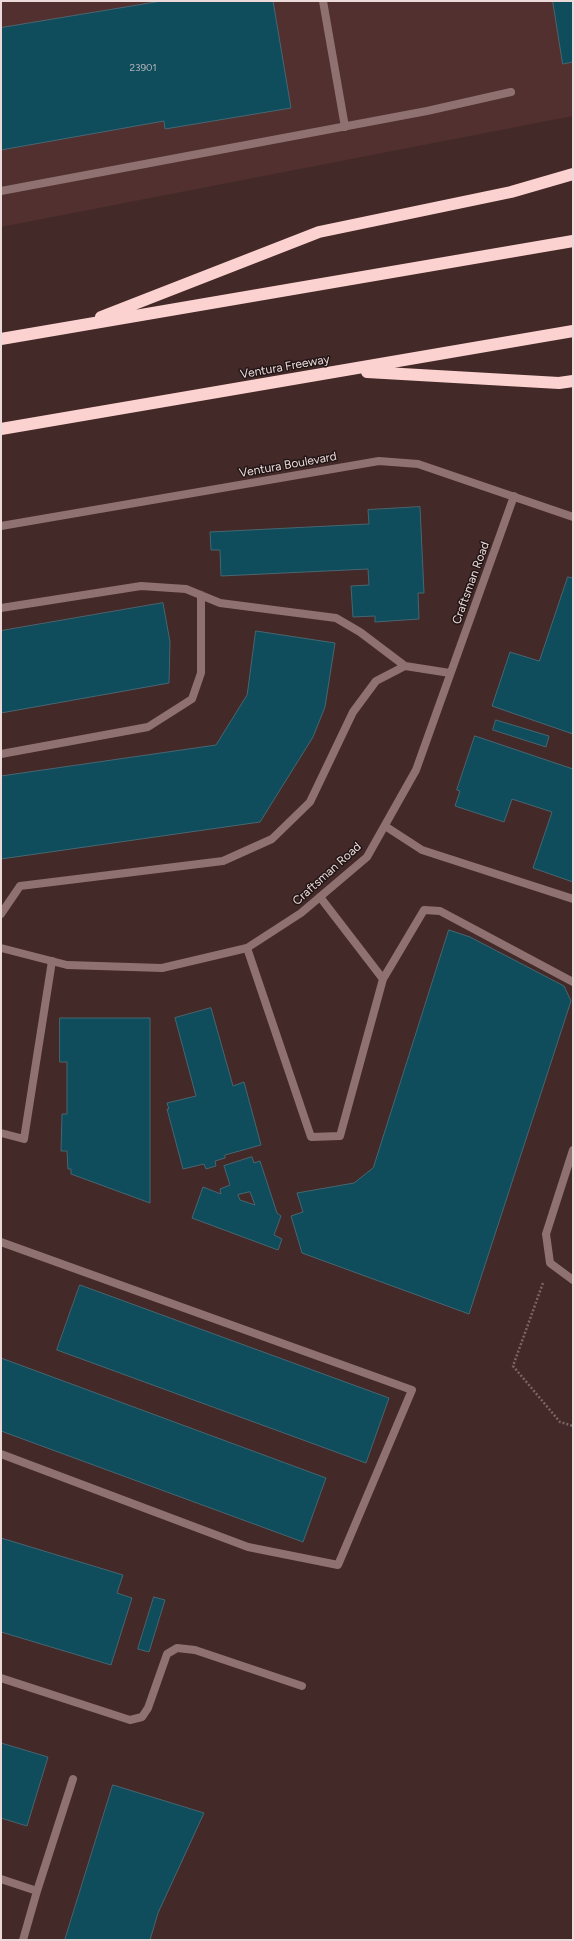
<!DOCTYPE html>
<html>
<head>
<meta charset="utf-8">
<style>
	body { margin:0 }
	#map { position:relative; width:574px; height:1941px; overflow:hidden; background:#432928; font-family:Figtree,sans-serif }
	canvas { display:block }
	.frame { position:absolute; inset:0; border:2px solid #ebdad9; pointer-events:none }
</style>
</head>
<body>
<div id="map">
<canvas width="574" height="1941"></canvas>
<div class="frame"></div>
</div>
<script>
const c = document.querySelector('canvas').getContext('2d');
c.lineJoin = 'round';
function paint(path, color) {
  c.fillStyle = color;
  c.fill(path, 'evenodd');
}
function stroke(path, color, width, dash) {
  c.strokeStyle = color;
  c.lineWidth = width;
  c.lineCap = dash ? 'butt' : 'round';
  c.setLineDash(dash || []);
  c.stroke(path);
}
function write(font, color, halo, rows, align = 'center') {
  c.font = font + ' Figtree,sans-serif';
  c.lineWidth = 3;
  c.setLineDash([]);
  c.textBaseline = 'middle';
  c.strokeStyle = halo;
  c.fillStyle = color;
  for (const [text, x, y, turn = 0] of rows) {
    c.save();
    c.translate(x, y);
    c.rotate((+turn || 0) * Math.PI / 180);
    c.textAlign = isNaN(turn) ? turn : align;
    if (halo) c.strokeText(text, 0, 0);
    c.fillText(text, 0, 0);
    c.restore();
  }
}
const built = new Path2D(`
	M1,1H573V116L1,227Z`);
const building = new Path2D(`
	M162,1H273L291,108L165,129L164,121L1,150V28Z
	M553,1H573V62L563,64Z
	M420,507L424,593H418L419,619L375,622V616L353,617L351,586L369,585L368,569L221,576L220,550H211L210,532L369,524L368,510Z
	M568,577L573,578V734L492,706L510,652L539,661Z
	M163,603L170,642L169,683L1,713V631Z
	M256,631L335,643L325,707L313,737L260,822L1,859V776L216,745L247,695Z
	M496,720L549,736L546,747L493,730Z
	M475,736L573,769V882L533,868L552,812L512,799L504,822L455,806L460,791L457,790Z
	M449,930L470,937L564,986L571,1001L469,1314L302,1253L291,1216L303,1212L297,1193L354,1183L373,1168Z
	M211,1008L233,1086L244,1082L261,1145L225,1155V1158L215,1161L216,1166L206,1169L204,1164L183,1169L167,1109H169L167,1103L196,1096L175,1018Z
	M60,1018H150V1203L71,1174V1169H68L67,1151H61L62,1114H67V1062H60Z
	M252,1157L254,1163L260,1161L277,1213L281,1216L274,1235L282,1239L278,1250L192,1218L203,1187L221,1194L220,1189L230,1185L224,1166ZM250,1192L255,1205L240,1200L238,1195Z
	M80,1285L389,1398L366,1463L57,1350Z
	M1,1358L326,1478L303,1542L1,1431Z
	M1,1538L123,1575L117,1593L132,1598L111,1665L1,1632Z
	M154,1597L165,1600L149,1652L138,1649Z
	M1,1743L48,1757L27,1826L1,1818Z
	M113,1785L204,1813L158,1913L150,1940H65Z`);
const path = new Path2D(`
	M543,1283L513,1366L560,1422L573,1426`);
const lane = new Path2D(`
	M323,1L345,127
	M1,191L427,111L511,92
	M1,608L141,586L186,589L220,603L336,618L360,632L405,666
	M1,754L148,727L192,699L201,673V595
	M385,826L422,850L573,899
	M1,914L20,886L223,861L272,839L310,802L353,712L376,681L405,666L450,673
	M247,948L311,1137L340,1136L383,979L320,897
	M383,979L424,910L440,911L573,982
	M1,1133L24,1139L52,961
	M1,1242L412,1390L338,1565L248,1547L1,1454
	M1,1678L130,1720L142,1717L148,1708L167,1654L177,1648L195,1650L302,1686
	M1,1879L37,1891L73,1779
	M23,1940L37,1891`);
const street = new Path2D(`
	M1,526L379,461L418,464L573,517
	M1,948L67,965L162,968L247,948L301,913L367,857L416,770L514,496
	M573,1150L546,1234L550,1263L573,1280`);
const highway = new Path2D(`
	M101,317L319,232L511,192L573,174
	M1,339L573,241
	M367,372L559,383L573,381
	M1,429L573,331`);
const numberNames = [
	["23901",143,68]
];
const streetNames = [
	["Ventura Freeway",285,367,-10],
	["Ventura Boulevard",288,465,-10],
	["Craftsman Road",471,583,-70],
	["Craftsman Road",327,874,-42]
];
paint(built, '#51302f');
paint(building, '#0f4c5c');
stroke(building, '#476671', 1);
stroke(path, '#7c6564', 2.5, [2, 2]);
stroke(lane, '#8e7170', 8);
stroke(street, '#8e7170', 8);
stroke(highway, '#fcd2d0', 12);
write('10px', '#b4b6ba', null, numberNames);
write('12px', '#ebdad9', '#211515', streetNames);
</script>
</body>
</html>
